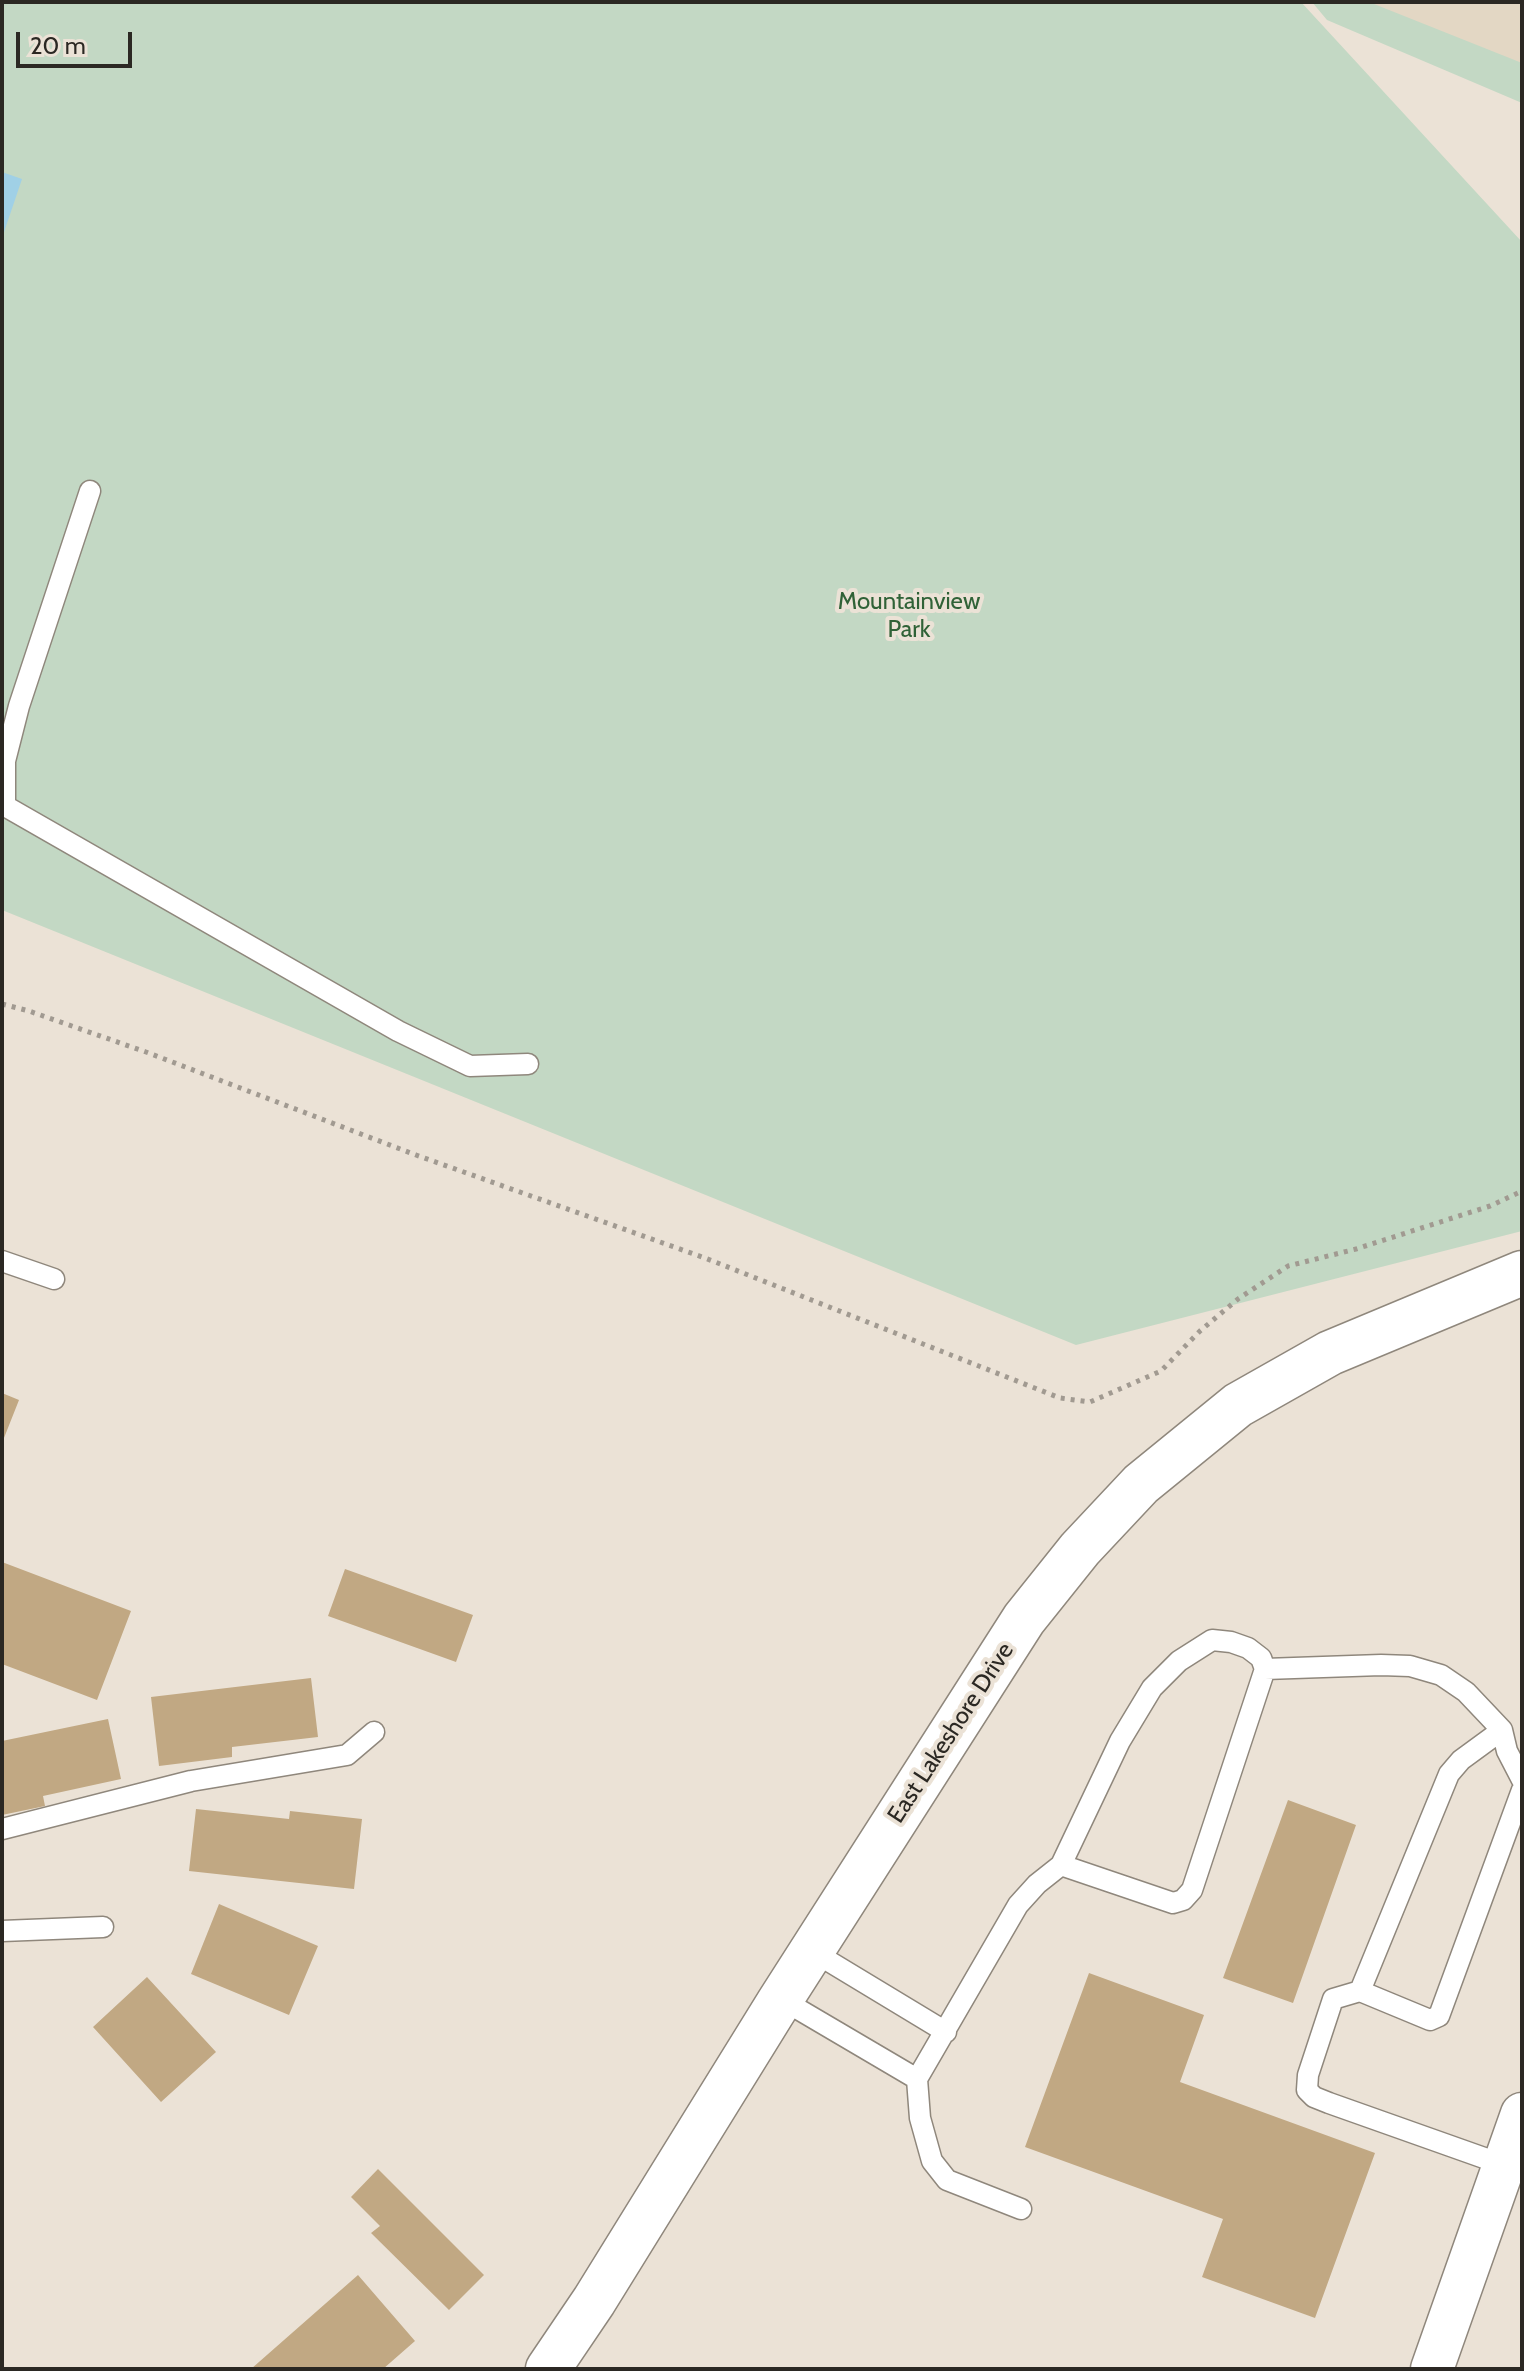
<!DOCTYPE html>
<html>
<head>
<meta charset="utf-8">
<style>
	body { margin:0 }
	#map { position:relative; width:1524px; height:2371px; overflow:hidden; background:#ebe2d6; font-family:Cabin,sans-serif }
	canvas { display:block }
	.frame { position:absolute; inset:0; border:4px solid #2b2823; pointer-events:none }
	.scale { position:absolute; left:16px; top:32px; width:116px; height:36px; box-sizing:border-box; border:4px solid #2b2823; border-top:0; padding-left:10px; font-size:24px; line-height:28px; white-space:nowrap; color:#2b2823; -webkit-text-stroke:6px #ebe2d6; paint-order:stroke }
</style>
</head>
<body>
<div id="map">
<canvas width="1524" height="2371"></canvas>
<div class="frame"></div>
<div class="scale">20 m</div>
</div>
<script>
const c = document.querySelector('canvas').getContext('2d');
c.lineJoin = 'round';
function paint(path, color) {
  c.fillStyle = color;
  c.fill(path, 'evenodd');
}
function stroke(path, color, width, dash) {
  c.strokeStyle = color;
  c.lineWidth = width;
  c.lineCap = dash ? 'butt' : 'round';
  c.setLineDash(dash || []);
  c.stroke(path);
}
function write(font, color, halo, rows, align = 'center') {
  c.font = font + ' Cabin,sans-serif';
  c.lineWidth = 8;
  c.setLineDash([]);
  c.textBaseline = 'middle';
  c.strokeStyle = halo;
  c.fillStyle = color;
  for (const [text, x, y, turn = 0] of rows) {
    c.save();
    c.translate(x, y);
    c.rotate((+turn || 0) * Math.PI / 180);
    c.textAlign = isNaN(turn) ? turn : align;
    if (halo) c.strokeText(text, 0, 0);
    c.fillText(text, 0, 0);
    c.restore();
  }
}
const built = new Path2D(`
	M1334,2H1522V73Z`);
const green = new Path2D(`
	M2,2H1301L1522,242V1231L1076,1345L2,910Z
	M1312,2H1369L1522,63V103L1327,20Z`);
const water = new Path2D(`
	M2,172L22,179L2,238Z`);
const building = new Path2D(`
	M2,1393L19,1400L2,1443Z
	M2,1562L131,1611L97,1700L2,1664Z
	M345,1569L473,1615L456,1662L328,1616Z
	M311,1678L318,1737L232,1747V1757L159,1766L151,1697Z
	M108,1719L121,1779L43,1796L45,1806L2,1815V1741Z
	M1288,1800L1356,1825L1293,2003L1223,1978Z
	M196,1809L289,1819L290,1811L362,1819L354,1889L189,1871Z
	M219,1904L318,1946L289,2015L191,1974Z
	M1089,1973L1204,2015L1180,2082L1375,2153L1315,2318L1202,2277L1223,2219L1025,2147Z
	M147,1977L216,2052L161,2102L93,2027Z
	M378,2169L484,2275L449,2310L371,2233L380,2226L351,2197Z
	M358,2275L415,2341L383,2369H251Z`);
const path = new Path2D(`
	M2,1004L29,1011L146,1052L416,1155L705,1258L1060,1398L1090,1402L1161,1371L1200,1331L1238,1299L1288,1266L1356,1249L1490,1206L1522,1191`);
const lane = new Path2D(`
	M90,491L19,706L5,761V806L398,1031L470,1066L528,1064
	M2,1261L54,1279
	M1265,1669L1381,1665L1410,1666L1441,1675L1466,1692L1502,1730L1507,1751L1522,1780
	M2,1829L191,1781L347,1755L374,1732
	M2,1931L103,1927
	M812,1951L946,2032
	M1360,1991L1449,1774L1461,1760L1502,1730
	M781,1999L917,2079
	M1504,2165L1329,2103L1314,2097L1307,2090L1308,2075L1333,1999L1360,1991L1430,2020L1439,2016L1522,1790
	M1021,2209L947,2180L932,2161L920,2118L917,2079L1018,1905L1037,1884L1061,1865L1120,1741L1152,1688L1179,1661L1212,1640L1231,1642L1248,1648L1261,1658L1265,1669L1192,1890L1183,1900L1173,1903L1061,1865`);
const street = new Path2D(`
	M1432,2369L1522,2114`);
const secondary = new Path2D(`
	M548,2369L594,2301L779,2002L1024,1619L1080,1549L1141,1484L1238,1405L1330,1353L1522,1273`);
const parkNames = [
	["Mountainview",909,602],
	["Park",909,630]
];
const streetNames = [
	["East Lakeshore Drive",951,1733,-57]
];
paint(built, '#e3d7c4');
paint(green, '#c3d8c4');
paint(water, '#a0d0e6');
paint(building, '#c1a883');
stroke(lane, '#8f877c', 23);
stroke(street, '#8f877c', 45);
stroke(secondary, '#8f877c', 47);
stroke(path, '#a19a91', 5, [4, 6]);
stroke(lane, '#fff', 20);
stroke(street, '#fff', 42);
stroke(secondary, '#fff', 44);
write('24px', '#306237', '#ebe2d6', parkNames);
write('24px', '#2b2823', '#ebe2d6', streetNames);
</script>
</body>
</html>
